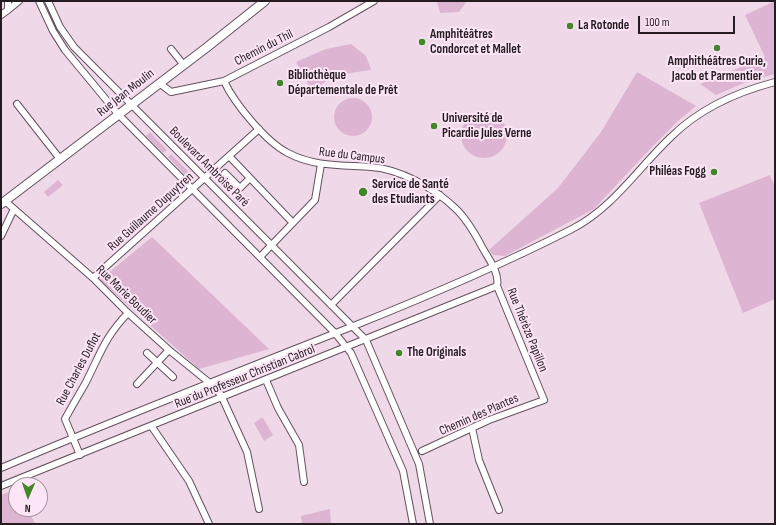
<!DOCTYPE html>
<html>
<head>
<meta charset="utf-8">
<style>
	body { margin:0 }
	#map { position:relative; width:776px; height:525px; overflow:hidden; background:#efd8e8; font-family:"Sofia Sans Condensed",sans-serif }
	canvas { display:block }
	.frame { position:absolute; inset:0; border:2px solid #251c22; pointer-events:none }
	.north { position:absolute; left:8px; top:477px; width:40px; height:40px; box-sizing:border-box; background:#fce5f6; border:1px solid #a695a1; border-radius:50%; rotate:182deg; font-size:11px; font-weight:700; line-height:16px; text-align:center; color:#251c22 }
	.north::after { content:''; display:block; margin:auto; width:14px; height:18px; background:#42862a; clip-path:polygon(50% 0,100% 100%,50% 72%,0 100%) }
	.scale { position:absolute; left:638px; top:16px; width:97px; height:18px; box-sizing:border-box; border:2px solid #251c22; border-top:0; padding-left:5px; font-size:12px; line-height:14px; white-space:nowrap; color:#251c22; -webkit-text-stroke:3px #fce5f6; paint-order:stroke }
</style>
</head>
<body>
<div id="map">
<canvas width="776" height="525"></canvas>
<div class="frame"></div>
<div class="north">N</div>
<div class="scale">100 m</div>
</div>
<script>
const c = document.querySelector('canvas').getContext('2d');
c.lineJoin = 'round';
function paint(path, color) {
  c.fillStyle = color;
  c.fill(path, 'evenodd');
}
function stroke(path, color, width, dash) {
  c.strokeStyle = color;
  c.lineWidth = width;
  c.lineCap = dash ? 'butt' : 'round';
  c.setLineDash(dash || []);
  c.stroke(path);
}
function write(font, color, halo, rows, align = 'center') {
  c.font = font + ' "Sofia Sans Condensed",sans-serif';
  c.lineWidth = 4;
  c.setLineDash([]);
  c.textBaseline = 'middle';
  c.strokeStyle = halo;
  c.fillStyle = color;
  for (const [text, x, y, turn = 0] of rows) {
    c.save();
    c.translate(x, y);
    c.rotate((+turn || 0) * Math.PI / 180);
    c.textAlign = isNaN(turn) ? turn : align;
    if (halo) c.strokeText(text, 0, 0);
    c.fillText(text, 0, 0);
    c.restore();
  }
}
const green = new Path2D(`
	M437,1H467L459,12L440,13Z
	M775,1V74L746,82L716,95L700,84L765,57L745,15Z
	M351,44L366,56L371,70C350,73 326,75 313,93L296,62L326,49Z
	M637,72L696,106L678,121L653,146L594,209L505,256L493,255L489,250L558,188L601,132Z
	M334 117a19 19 0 1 1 38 0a19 19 0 1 1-38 0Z
	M461 135a23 23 0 1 1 46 0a23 23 0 1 1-46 0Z
	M150,132L167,150L163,153L146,136Z
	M171,154L193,176L189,179L168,157Z
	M770,175L775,187V299L743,313L699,203Z
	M58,180L63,185L48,197L44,192Z
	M152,237L269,349L199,369L100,280Z
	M261,418H263L273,435L264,441L254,423Z
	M16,489V509H28L35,524H1V495Z
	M330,509L331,524H302L301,516Z`);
const minor = new Path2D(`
	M39,1L53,31L65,50L118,114L335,333L351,353L403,471L413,524
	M48,1L60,27L74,47L366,340L419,464L430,524
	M8,10L19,1
	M1,15L8,10V1
	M171,49L183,64
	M224,81C234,103 266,142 288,153C314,167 343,165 371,167C400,169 434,188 455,208C466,218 474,232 481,245C487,257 500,272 497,286L544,400L489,420L422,451
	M159,83L171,92L224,81L329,27L374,1
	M17,104L60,159
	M229,156L293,223
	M225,173L240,188L249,179
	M5,201L93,278L128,313L169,350L211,384L221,395L247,452L259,509
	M1,236L14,209
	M260,257L315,200L321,164
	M93,278L259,129
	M331,305L440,195
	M147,353L173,377
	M266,380L278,408L299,445L304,482
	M137,384L169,350
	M152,427L189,481L209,524
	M472,428L479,460L499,510
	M80,455L65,419C71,408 78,396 85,384C100,355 104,338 128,313
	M1,468C117,419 234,373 351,327C426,297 500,266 572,229C613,208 639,167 671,137C699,109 737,92 775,82
	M1,486L497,286`);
const major = new Path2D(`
	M1,204L206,48L265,1`);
const markers = [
	[570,26,4,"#42862a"],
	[422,42,4,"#42862a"],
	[717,48,4,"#42862a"],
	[280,83,4,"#42862a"],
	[434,126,4,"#42862a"],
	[714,172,4,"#42862a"],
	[363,192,5,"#42862a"],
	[399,353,4,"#42862a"]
];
const poiNames = [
	["La Rotonde",578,26],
	["Amphitéâtres",430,35],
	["Condorcet et Mallet",430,50],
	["Amphithéâtres Curie,",717,62,"center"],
	["Jacob et Parmentier",717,77,"center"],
	["Bibliothèque",288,76],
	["Départementale de Prêt",288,91],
	["Université de",442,119],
	["Picardie Jules Verne",442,134],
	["Philéas Fogg",706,172,"right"],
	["Service de Santé",372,185],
	["des Etudiants",372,200],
	["The Originals",407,353]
];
const streetNames = [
	["Chemin du Thil",264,48,-27],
	["Rue Jean Moulin",126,93,-38],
	["Rue du Campus",352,156,7],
	["Boulevard Ambroise Paré",209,167,45],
	["Rue Guillaume Dupuytren",151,212,-42],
	["Rue Marie Boudier",126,295,44],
	["Rue Thérèze Papillon",527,330,68],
	["Rue Charles Duflot",79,369,-62],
	["Rue du Professeur Christian Cabrol",245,377,-22],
	["Chemin des Plantes",479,415,-24]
];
paint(green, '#ddb4d2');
stroke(minor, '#64515f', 8);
stroke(major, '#64515f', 10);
stroke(minor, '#fff', 6);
stroke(major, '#fff', 8);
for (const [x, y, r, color] of markers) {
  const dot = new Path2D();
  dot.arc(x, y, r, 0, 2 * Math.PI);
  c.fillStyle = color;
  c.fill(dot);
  stroke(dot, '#fce5f6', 1.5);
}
write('bold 13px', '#251c22', '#fce5f6', poiNames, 'left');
write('13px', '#251c22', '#fce5f6', streetNames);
</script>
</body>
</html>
